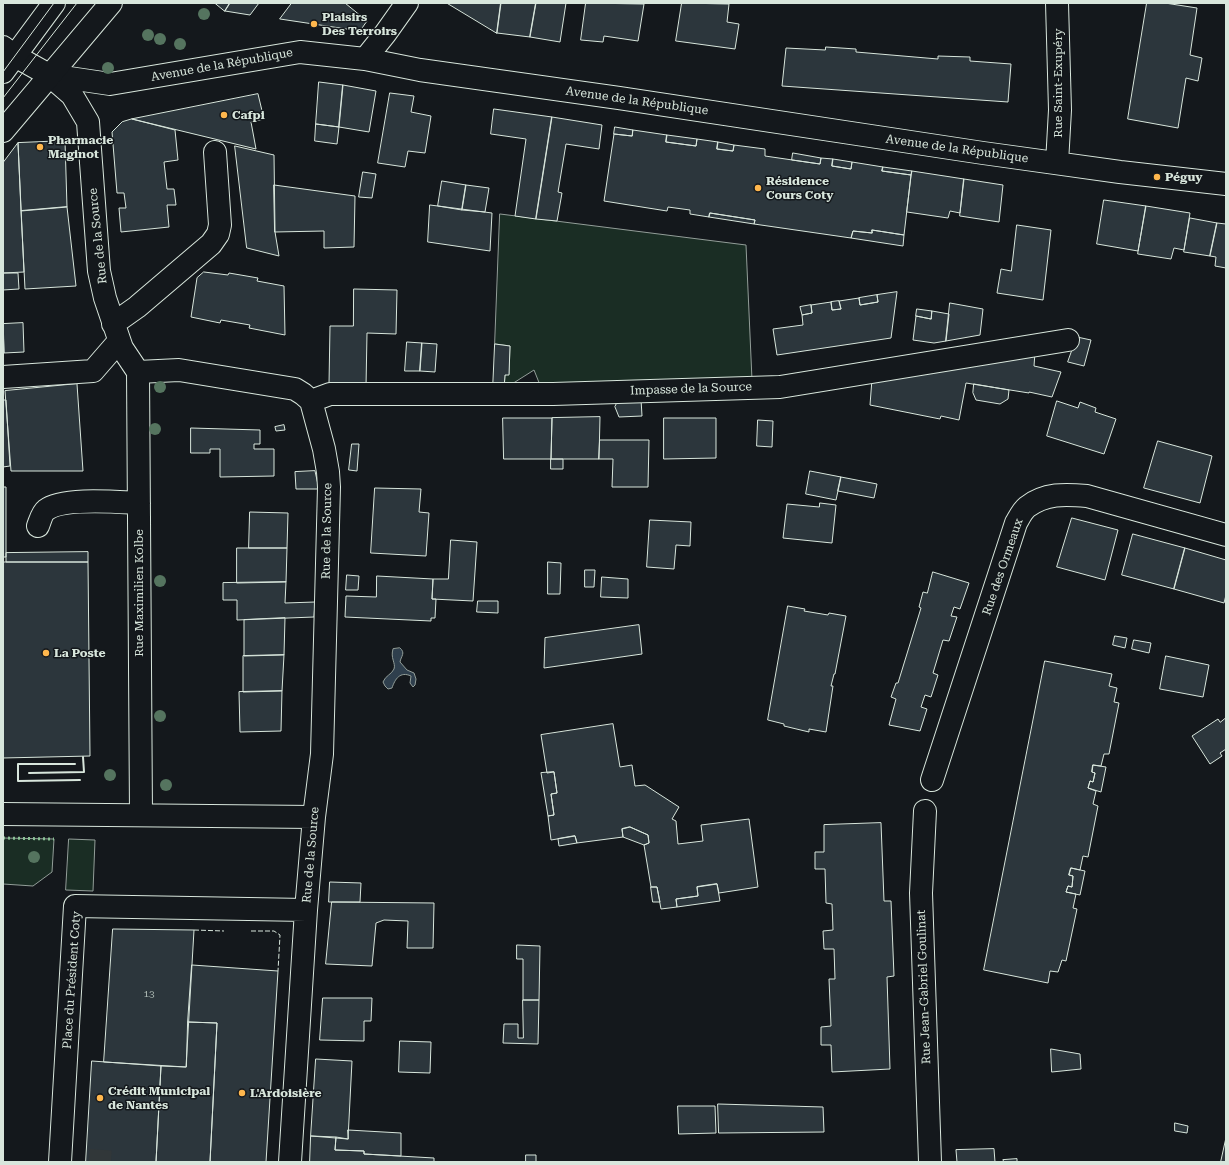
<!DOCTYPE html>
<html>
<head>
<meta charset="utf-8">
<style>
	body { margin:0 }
	#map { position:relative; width:1229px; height:1165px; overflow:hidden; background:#14181c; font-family:"Roboto Serif",serif }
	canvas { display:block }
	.frame { position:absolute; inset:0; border:4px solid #d8e6dc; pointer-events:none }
</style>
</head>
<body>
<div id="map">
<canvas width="1229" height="1165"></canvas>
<div class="frame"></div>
</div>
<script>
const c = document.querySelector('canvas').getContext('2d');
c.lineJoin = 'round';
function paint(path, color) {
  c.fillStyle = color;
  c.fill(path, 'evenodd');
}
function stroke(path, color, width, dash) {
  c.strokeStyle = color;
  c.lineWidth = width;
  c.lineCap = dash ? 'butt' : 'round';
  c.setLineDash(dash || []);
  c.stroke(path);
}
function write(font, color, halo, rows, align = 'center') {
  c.font = font + ' "Roboto Serif",serif';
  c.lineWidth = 3;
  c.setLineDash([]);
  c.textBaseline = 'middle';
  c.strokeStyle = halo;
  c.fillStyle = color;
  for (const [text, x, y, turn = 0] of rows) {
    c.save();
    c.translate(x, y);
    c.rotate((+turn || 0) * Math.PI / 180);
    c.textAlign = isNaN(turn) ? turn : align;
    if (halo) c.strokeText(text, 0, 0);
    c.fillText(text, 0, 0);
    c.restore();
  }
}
const green = new Path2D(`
	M500,214L746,245L752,380L540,385L534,370L504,389L505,375L509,374L510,346L495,344Z
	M3,838L54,839L52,872L33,886L3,884Z
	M69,839L95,840L93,891L66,890Z`);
const water = new Path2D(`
	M400,648C406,653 401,656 400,662L407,670L414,673L416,679L415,685L413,687L410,683L411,676C400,671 395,679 392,688L388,689L385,686L383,682C385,676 392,674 394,669C396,663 390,658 393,649Z`);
const building = new Path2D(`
	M215,3H230L225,11Z
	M230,3H259L250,15L225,11Z
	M292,3H345L367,21L360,31L280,19Z
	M447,3H501L497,33Z
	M501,3H536L530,37L497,33Z
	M536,3H566L560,42L530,37Z
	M586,3L644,4L638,41L604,36L603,42L581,40Z
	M682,3L729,4L727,22L739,24L735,49L676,41Z
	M1147,3H1165L1197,8L1190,55L1202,58L1198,81L1186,78L1178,128L1128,119Z
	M826,47L856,49V52L938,59V56L970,57V61L1011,64L1008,102L782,86L786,48L825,50Z
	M319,82L343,85L339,127L316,124Z
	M343,85L376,91L369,132L339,127Z
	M390,93L414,96L411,112L431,116L425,153L408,151L405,167L378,163Z
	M258,94L264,119L251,122L256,149L132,119Z
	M494,109L552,117L536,219L515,216L526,139L491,134Z
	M552,117L602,125L599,149L566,144L558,192L562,193L557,221L536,219Z
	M132,119L175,130L178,160L164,162L167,189H174L176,205H167L169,227L121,232L119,208H126L124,193H117L112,132L122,122Z
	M316,124L339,127L337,144L315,141Z
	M615,127L633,130L632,136L614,134Z
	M633,130L667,135L666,142L696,146L697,139L718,142L717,149L733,151L734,145L765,149V156L820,164L821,158L833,159L832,166L851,169L852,162L883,167L882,171L911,175L904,235L872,230V233L853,231L851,238L754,224L755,220L710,213L709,217L690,214V210L668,207L667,211L604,201L614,134L632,136Z
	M667,135L697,139L696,146L666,142Z
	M65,141L67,207L21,211L18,143Z
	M718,142L734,145L733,151L717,149Z
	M18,143L24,272L3,273V163Z
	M235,146L274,155L275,232L279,256L247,248Z
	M793,153L821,158L820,164L792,160Z
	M833,159L852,162L851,169L832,166Z
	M883,167L912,171L911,175L882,171Z
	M912,171L964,179L960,213L950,211L948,218L907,212Z
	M363,172L376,174L372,198L359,197Z
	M964,179L1003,185L999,222L960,216Z
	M442,181L466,185L462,210L438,206Z
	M274,185L355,196L354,247L324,248V231L275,232Z
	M466,185L489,188L485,212L462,210Z
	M1104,200L1146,206L1138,251L1097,244Z
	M430,205L492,213L490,251L428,242Z
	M1146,206L1190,213L1184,250L1174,248L1171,259L1138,254Z
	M67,207L76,286L25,289L21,211Z
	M710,213L755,220L754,224L709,217Z
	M1190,218L1217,223L1210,256L1184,252Z
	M1217,223L1226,224V268L1215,266L1216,257L1210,256Z
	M1017,225L1051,230L1043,300L997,293L1001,269L1011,271Z
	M872,230L904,235L903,246L851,238L853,231L872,233Z
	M204,272L228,275L229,273L258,278L257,281L284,286L285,335L249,328L250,325L221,320L220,323L191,317L197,278Z
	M3,273H18L19,289L3,290Z
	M354,289L397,290L396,334L367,333L366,387L329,384L330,326H353Z
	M897,292L891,338L777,355L773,329L803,325L802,315L812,313L811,305L831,302L832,310L841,309L839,301L859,298L860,305L878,302L877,295Z
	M877,295L878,302L860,305L859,298Z
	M839,301L841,309L832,310L831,302Z
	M950,303L983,309L980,335L946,341Z
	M811,305L812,313L802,315L800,307Z
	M917,309L932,311L931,319L916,316Z
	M932,311L949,314L946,341L934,343L913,340L916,316L931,319Z
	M3,315L4,353H3Z
	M23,323L24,352L4,353L3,324Z
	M1077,337L1091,340L1084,366L1068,362Z
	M407,342L422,343L420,371H405Z
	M422,343L437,344L435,372L420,371Z
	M495,344L510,346L509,375H505L504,389H493Z
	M1035,353L1034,366L1061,372L1052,397L1029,392V393L966,383L959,420L941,416L940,419L870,405L872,379Z
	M77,384L83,471H11L5,391Z
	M974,384L1009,390L1008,399L1000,404L976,400L973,393Z
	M619,399H641L642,416L619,417L615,407Z
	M3,400H6L10,466L3,467Z
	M1057,401L1078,408L1080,402L1096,408L1095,412L1116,419L1104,454L1047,436Z
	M600,417L599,459H551L552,418Z
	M503,418H552L551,459H504Z
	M664,418H716V458L664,459Z
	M758,420L773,421L772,447L757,446Z
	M284,425L285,430L276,431L275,427Z
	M191,428L260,430V444H254V449H274V476L220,477V449H210V453H191Z
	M600,440H649L648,487H612L613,459H599Z
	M1158,441L1212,456L1200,503L1144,488Z
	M352,444H359L357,471L349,470Z
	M551,459H563V469H551Z
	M315,471L319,489H296L295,472Z
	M810,471L841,477L836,500L806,494Z
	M841,477L877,484L874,498L838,491Z
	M3,487H6V557H3Z
	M375,488L421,489L419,512L429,513L426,556L371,553Z
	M820,503L836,505L832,543L783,538L787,504L819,507Z
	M250,512L288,513L287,548H249Z
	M1072,518L1118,530L1105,580L1057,567Z
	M650,520L691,522L690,546L676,545L674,569L647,567Z
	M1133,534L1185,548L1174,589L1122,575Z
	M451,540L477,542L473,601L432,599L433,579H448Z
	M237,548H287L286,582L237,583Z
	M1185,548L1226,560V595L1224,603L1174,589Z
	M88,552V562H6V553Z
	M3,562H88L90,756L3,758Z
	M548,562L561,563L560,594H548Z
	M585,570H595L594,587H585Z
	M933,572L969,583L960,609L954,607L951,616L957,617L949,641L943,640L933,673L938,675L931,697L925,695L921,707L927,709L920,731L889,725L896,699L891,697L896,683H898L921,608L919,607L923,592L927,593Z
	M347,575L359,576L358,590H346Z
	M377,576L433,579L432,599H436L435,618H431V621L345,617L346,596L376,597Z
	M602,577L628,579V598L601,597Z
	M286,582L285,603L315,602L314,617L237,620V600H223V583Z
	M478,601H498V613L477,612Z
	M788,606L805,609L804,611L828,615L829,613L846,616L835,674H834L831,686H833L826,732L809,729V732L784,726V724L768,720Z
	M285,618L284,655L244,656V620Z
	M639,625L642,654L544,668L545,638Z
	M1115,636L1127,638L1125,648L1113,645Z
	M1134,640L1151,643L1149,653L1132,649Z
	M284,655L282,691L243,692V656Z
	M1166,656L1209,665L1203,697L1160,689Z
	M1045,661L1112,674L1109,686L1117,688L1114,702L1119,703L1109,754H1104L1101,766L1093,765L1092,772L1095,773L1093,782L1090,781L1088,788L1096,791L1093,804L1098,806L1088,857L1083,856L1080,870L1071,868L1069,875L1073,876L1072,887L1068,886L1066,892L1076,894L1073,908L1077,909L1066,961L1062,960L1058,972L1050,971L1048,983L984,970Z
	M282,691L281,731L240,732L239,692Z
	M1226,718V749L1220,753L1222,756L1210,764L1192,736L1218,719L1220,722Z
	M613,724L620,767L632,765L635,786L645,785L679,807L672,819L676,821L678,844L703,841L701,825L749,819L758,887L719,893L717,884L697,887L698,896L676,899L677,907L661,909L657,887H651L644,845L649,843L648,835L630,827L622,829L623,837L577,843L575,836L551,840L548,816L554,815L551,794L557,793L554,772L547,773L541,735Z
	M1093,765L1106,767L1101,792L1088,788L1090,781L1093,782L1095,773L1092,772Z
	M554,772L557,793L551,794L554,815L548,816L541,773Z
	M881,823L884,901H891L894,976L887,977L890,1069L832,1072L831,1045H821V1027L831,1026L829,979H835L834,949H824L823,931L833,930L832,904L826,903L825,869H815V852H824V825Z
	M630,827L648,835L649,843L644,845L623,837L622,829Z
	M575,836L577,843L559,846L558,839Z
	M1071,868L1085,871L1080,895L1066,892L1068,886L1072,887L1073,876L1069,875Z
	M330,882L361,883L360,902H329Z
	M717,884L720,901L677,907L676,899L698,896L697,887Z
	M651,887H657L660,902H653Z
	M332,902L434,903L433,948H407L408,921L384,920L376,923L372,966L326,964Z
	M113,929L194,930L186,1067L104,1062Z
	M517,945L540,946L539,1000H523V959H517Z
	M192,965L278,971L266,1162H210L217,1023L188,1022Z
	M323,998H372L371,1021H364V1041L320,1040Z
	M523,1000H539L538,1044L503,1043L504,1024H518V1038H523Z
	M188,1022L217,1023L210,1162H156L161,1066L186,1067Z
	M400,1041L431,1042L430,1073L399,1072Z
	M1051,1049L1080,1054L1081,1069L1052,1072Z
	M316,1059L352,1061L348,1139L311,1136Z
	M92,1061L161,1066L156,1162H86Z
	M718,1104L823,1107L824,1132L719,1133Z
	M678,1106H715L716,1133L679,1134Z
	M1175,1123L1188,1126L1187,1133L1175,1131Z
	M348,1130L401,1133V1156L364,1154V1151L335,1150L336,1137L348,1139Z
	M311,1136L336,1137L335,1150L364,1151V1154L434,1158V1162H310Z
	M1226,1138V1162H1221Z
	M994,1149L995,1162H957L956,1150Z
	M526,1155H536V1162H526Z
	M1017,1159V1162H1004L1003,1160Z`);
const minorTunnel = new Path2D(`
	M89,1160L120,1162`);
const minor = new Path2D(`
	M3,47L15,56L49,75L72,95L88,122L99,271L105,298L122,348L138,372
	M365,59L385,34L407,3
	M49,75L110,84L300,52L365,59L420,70L619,98L983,153L1120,172L1226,184
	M1057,163L1060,110L1057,3
	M113,324L137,307L211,244L218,234L220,225L215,152
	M138,372L179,370L295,389L303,394L311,401L324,449L328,472L329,487L322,754L314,817L306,910L290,1162
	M138,372L141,814
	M3,377L93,371L119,341
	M311,401L330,394H553L780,387L1068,340
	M38,526C40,521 42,513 46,510C62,497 117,502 139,503
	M932,780L1016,523C1019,518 1022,511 1027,507C1045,493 1065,494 1087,496L1226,535
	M925,811L921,893L930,1162
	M3,814L314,817
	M60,1162L75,906L306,910`);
const major = new Path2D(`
	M3,72L54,3
	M3,131L111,3`);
const tram = new Path2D(`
	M3,72L54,3
	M3,98L77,3`);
const hedge = new Path2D(`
	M3,838L54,839`);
const fence = new Path2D(`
	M194,930L224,931
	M251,931H274L280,935L278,971`);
const wall = new Path2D(`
	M75,764H18V781L80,780
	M29,773L84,772L83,757`);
const trees = [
	[204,14],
	[148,35],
	[160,39],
	[180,44],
	[108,68],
	[160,387],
	[155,429],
	[160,581],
	[160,716],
	[110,775],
	[166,785],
	[34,857]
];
const markers = [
	[314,24,4,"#ffb74d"],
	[224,115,4,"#ffb74d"],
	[40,147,4,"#ffb74d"],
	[1157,177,4,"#ffb74d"],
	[758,188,4,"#ffb74d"],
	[46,653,4,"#ffb74d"],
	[242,1093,4,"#ffb74d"],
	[100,1098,4,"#ffb74d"]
];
const numberNames = [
	["13",149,994]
];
const poiNames = [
	["Plaisirs",322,17],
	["Des Terroirs",322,31],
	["Cafpi",232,115],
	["Pharmacie",48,140],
	["Maginot",48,154],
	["Péguy",1165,177],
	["Résidence",766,181],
	["Cours Coty",766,195],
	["La Poste",54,653],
	["Crédit Municipal",108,1091],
	["de Nantes",108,1105],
	["L'Ardoisière",250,1093]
];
const streetNames = [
	["Avenue de la République",222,65,-10],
	["Rue Saint-Exupéry",1058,83,-90],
	["Avenue de la République",637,101,8],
	["Avenue de la République",957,149,8],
	["Rue de la Source",98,236,-96],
	["Impasse de la Source",691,389,-2],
	["Rue de la Source",327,531,-89],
	["Rue des Ormeaux",1003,567,-71],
	["Rue Maximilien Kolbe",139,593,-90],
	["Rue de la Source",311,855,-85],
	["Place du Président Coty",72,980,-86],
	["Rue Jean-Gabriel Goulinat",924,987,-92]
];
paint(green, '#1a2d24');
stroke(green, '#939e99', 1);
paint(water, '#2f3f4d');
stroke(water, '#939e99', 1);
paint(building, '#2c363c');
stroke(building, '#d8e6dc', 1);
stroke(minorTunnel, '#313739', 22, [22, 11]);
stroke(minor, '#d8e6dc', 24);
stroke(major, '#d8e6dc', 24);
stroke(minor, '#14181c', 22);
stroke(major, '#14181c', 22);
stroke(tram, '#d8e6dc', 1);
stroke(hedge, '#8ac095', 3, [2, 3]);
stroke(fence, '#d8e6dc', 1, [5, 2]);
stroke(wall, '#d8e6dc', 2);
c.fillStyle = '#55745f';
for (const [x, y] of trees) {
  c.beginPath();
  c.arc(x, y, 6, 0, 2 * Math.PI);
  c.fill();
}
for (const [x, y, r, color] of markers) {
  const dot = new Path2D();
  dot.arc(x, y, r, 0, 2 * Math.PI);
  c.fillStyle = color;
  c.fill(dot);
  stroke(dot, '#14181c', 1.5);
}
write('10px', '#adbab4', null, numberNames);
write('bold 12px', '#d8e6dc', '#14181c', poiNames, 'left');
write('12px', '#d8e6dc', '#14181c', streetNames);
</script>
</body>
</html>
